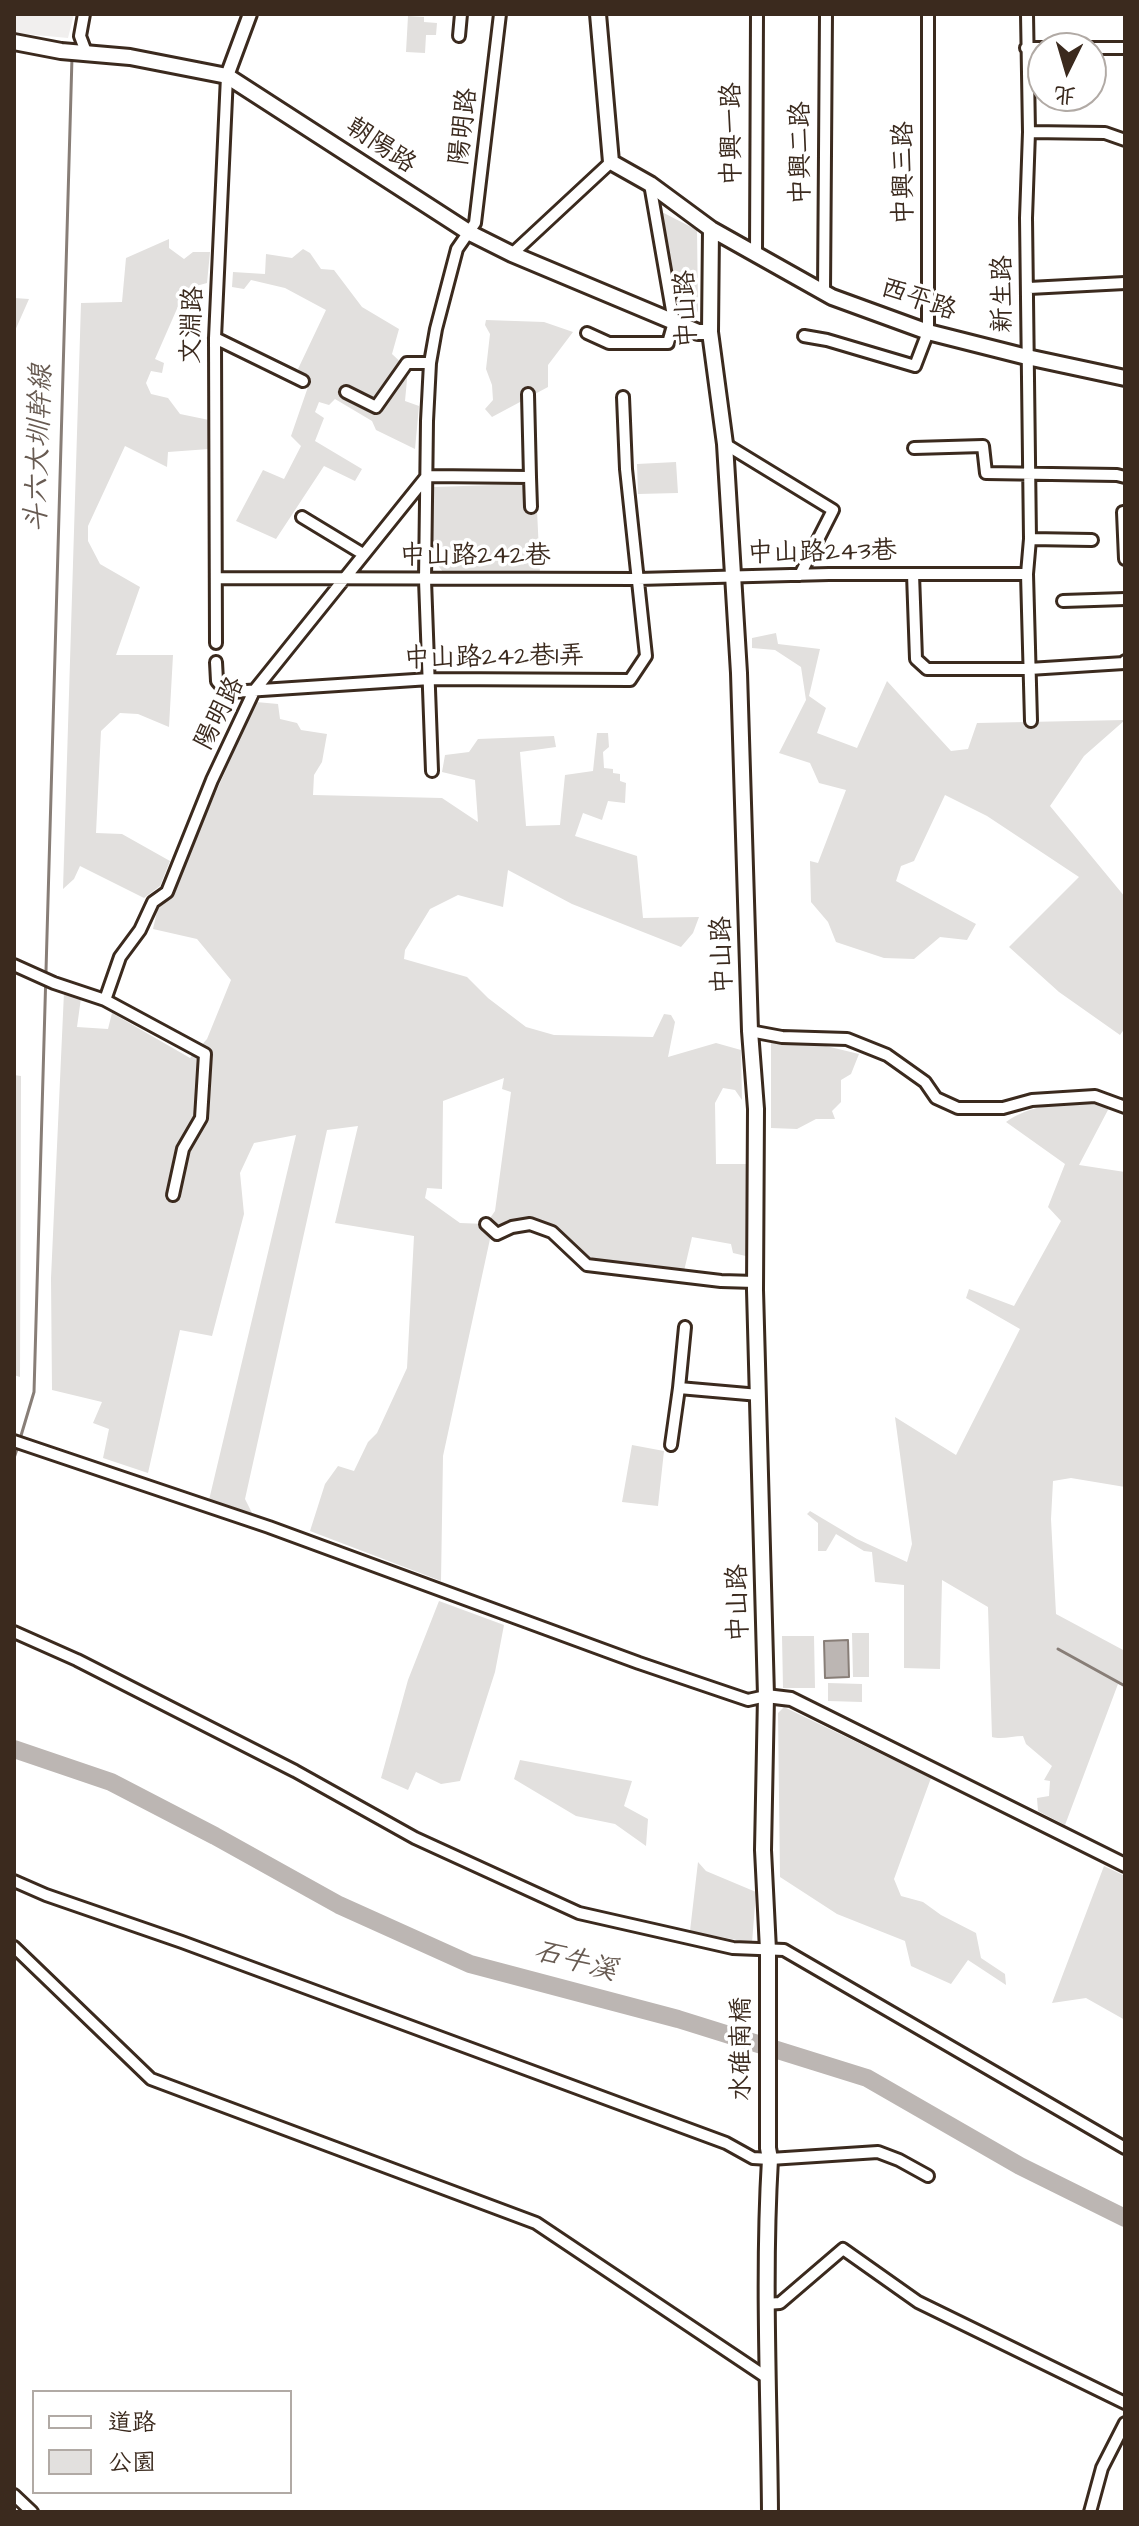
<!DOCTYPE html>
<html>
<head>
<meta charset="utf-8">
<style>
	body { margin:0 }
	#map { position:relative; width:1139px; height:2526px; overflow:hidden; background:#fff; font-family:"Architects Daughter","LXGW WenKai TC",sans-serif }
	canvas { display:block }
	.frame { position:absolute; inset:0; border:16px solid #3b2a1e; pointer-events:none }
	.legend { position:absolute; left:32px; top:2390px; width:260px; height:104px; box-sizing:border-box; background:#fff; border:2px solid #b1aaa5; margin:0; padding:10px 14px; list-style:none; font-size:24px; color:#3b2a1e }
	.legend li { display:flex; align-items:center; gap:16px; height:40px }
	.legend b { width:40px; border:2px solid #b1aaa5 }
	.north { position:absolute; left:1027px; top:32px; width:80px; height:80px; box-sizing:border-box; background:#fff; border:2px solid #b1aaa5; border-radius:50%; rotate:185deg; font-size:22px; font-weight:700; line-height:32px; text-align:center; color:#3b2a1e }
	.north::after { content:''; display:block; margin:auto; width:28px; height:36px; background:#3b2a1e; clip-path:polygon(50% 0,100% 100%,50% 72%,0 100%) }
</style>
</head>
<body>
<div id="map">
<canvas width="1139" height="2526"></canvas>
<div class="frame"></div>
<ul class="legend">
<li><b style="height:10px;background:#fff"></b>道路</li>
<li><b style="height:22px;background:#e2e0de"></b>公園</li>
</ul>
<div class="north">北</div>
</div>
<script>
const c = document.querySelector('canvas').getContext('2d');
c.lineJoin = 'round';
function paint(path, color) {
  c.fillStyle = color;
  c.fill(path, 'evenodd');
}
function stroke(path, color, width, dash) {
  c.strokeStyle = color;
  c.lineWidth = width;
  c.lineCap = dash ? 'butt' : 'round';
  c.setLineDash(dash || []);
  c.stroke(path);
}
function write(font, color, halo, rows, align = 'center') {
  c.font = font + ' "Architects Daughter","LXGW WenKai TC",sans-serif';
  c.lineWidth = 7;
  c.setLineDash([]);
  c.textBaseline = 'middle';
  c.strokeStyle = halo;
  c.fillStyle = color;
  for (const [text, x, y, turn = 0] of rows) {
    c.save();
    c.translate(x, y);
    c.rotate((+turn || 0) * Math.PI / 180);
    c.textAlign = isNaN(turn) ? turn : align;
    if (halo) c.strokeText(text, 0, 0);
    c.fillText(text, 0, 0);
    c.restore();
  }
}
const built = new Path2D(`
	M14,14H74L68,38L14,33Z`);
const green = new Path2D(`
	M408,16L424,17V22L437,23L436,35H426L425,53L406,52Z
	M656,209L697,230L698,311L692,319L676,315Z
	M169,239V248L184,259L193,252H210L207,283L196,286L183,295L155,359L164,363L162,373L151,371L146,383L151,394L168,398L180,414L209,420V449L168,452L167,467L125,446L88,526V541L100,564L140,587L116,655H173L169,727L138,714L120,713L101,731L96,833L122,834L170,861L160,886L144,898L80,866L74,879L63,889L81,303L122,302L126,258Z
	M303,249L310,253L321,269L334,270L362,307L399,329L392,354L408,369L405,401L419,406L415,449L376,430L372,421L335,399L329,405L319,402L315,412L324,418L315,441L362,469L355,481L324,466L276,539L236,521L263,470L284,479L301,446L291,436L309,384L298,369L326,310L285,288L251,280L244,289L232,287L233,272L265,274L266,254L292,258Z
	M14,298L29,299L14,333Z
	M486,320L544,322L573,332L548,365V387L492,417L485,409L493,400L492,385L486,369L490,334L485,325Z
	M676,462L678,493L638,494L637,464Z
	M524,484L526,510H537L540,573L443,572L430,555L434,487Z
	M776,633L778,644L820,649L809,696L826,708L817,733L857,748L887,681L951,751L968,749L977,723L1125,720L1084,756L1050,806L1125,897V1028L1120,1035L1059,992L1009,947L1079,877L987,816L945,795L914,861L901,866L896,881L976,924L967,940L940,937L914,959L884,958L836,942L828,922L811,902L810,861L818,863L846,790L819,783L810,763L779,753L806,700L801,667L775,650L752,648V638Z
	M256,702L278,704L280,719L297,723L301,730L327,734L322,762L314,775L313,795L442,798L478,822L475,780L442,772L445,755L469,752L478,739L554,736L556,747L520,752L526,826L560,825L565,775L593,771L597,733H608L609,747L603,752L604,768L613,769V773L620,774V781L626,783L625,803L608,801L602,820L583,813L575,836L637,856L643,918L699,917L693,933L681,947L572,904L508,870L503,907L458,895L430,909L405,950L404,959L467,977L488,998L526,1027L554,1035L653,1037L664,1014L671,1015L675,1022L668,1057L716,1043L741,1050L742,1100L735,1090L723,1088L715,1103L716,1164H748L750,1257L733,1253L731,1244L692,1237L684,1271L590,1259L554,1228L530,1218L507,1220L490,1239L443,1456L441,1581L310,1531L325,1484L338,1466L354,1471L368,1442L377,1433L407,1368L414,1236L335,1223L358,1126L327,1130L245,1499L253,1515L209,1500L296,1135L254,1143L240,1173L244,1214L212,1336L180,1330L148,1473L103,1458L109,1429L93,1423L102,1402L52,1390L51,1278L64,992L81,998L77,1027L108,1029L112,1013L190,1058L207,1039L231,980L197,939L153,929L158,907L173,889ZM504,1078L502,1089L511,1092L495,1211L486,1224L460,1223L425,1198L427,1188L442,1189L443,1101Z
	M771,1041L822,1045L859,1054L851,1074L841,1080V1102L832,1111L835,1119H816L797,1129L771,1128Z
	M14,1075L21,1076L20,1377L14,1375Z
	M1091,1102L1109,1108L1079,1165L1125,1172V1487L1071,1478L1053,1481L1051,1519L1056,1614L1125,1651V1686L1118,1684L1065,1825L1038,1811L1037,1798L1049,1796L1050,1781L1044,1780L1052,1766L1026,1744L1023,1736C1013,1736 1001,1740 992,1737L988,1607L942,1580L940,1669L904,1668V1585L875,1582L872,1552L864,1551L836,1534L826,1551H818V1523L807,1514L810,1511L857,1539L907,1562L912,1544L895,1417L956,1455L1020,1329L966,1298L969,1289L1014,1306L1061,1221L1048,1207L1065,1164L1006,1122C1031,1104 1061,1104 1091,1102Z
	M632,1445L664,1451L658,1506L622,1502Z
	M439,1601L504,1625L495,1672L460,1781L441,1784L416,1772L408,1790L381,1778L408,1680Z
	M852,1633H869V1677H853Z
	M782,1636H814L815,1688H783Z
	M828,1683L862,1684V1702L828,1701Z
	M784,1707L931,1778L894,1879L901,1896L923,1902L941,1915L976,1933L981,1958L1005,1974L1006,1985L968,1960L951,1984L911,1966L905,1941L837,1914L780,1877L778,1713Z
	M520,1760L632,1781L624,1806L648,1819L646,1846L615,1824L576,1816L514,1779Z
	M698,1862L706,1871L756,1892L752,1943L690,1931Z
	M1104,1866L1125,1876V2020L1086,1998L1052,2003Z`);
const water = new Path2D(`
	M848,1640L849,1677L825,1678L824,1641Z`);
const stream = new Path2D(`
	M1113,1098L1125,1099
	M20,1439L34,1392L72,57
	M14,1458L18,1446
	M1058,1649L1125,1686`);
const river = new Path2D(`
	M14,1749L111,1782L215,1836L339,1905L470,1964L678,2019L867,2078L1020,2166L1125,2218`);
const minor = new Path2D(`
	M84,14L80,36L86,52
	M1027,14L1029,132L1026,218L1030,539L1027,574L1031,721
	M459,36L461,14
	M1026,48H1043
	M1091,48H1125
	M1029,132L1105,133L1125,140
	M512,254L611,162
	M756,254L757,14
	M1029,288L1125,283
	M824,292L826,14
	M587,333L609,343H668L674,322L650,184
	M804,336L827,340L915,366L928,332V14
	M215,338L303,381
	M346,392L376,407L407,363H430
	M725,444L833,510L800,575
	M914,448L983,446L986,473L1117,475L1125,477
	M530,477L531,507
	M1123,512L1125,559
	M302,517L363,554
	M1030,539L1092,540
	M913,574L916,659L927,669H1029L1124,663L1125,661
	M218,578L638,579L829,574H1027
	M1063,601L1125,599
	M216,643L215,338L227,76
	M216,662L217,681L223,688L231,692L430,679L630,680L646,656L626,469L623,397
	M432,771L425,580L427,421L430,363L436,329L457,249L475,223L500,14
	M14,965L54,983L105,1000L205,1054L201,1118L183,1149L173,1195
	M105,1000L120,957L140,930L153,902L167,892L212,780L254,691L427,476L530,477L528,394
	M750,1031L782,1037L847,1039L887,1055L925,1082L936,1098L958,1108H1003L1032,1100L1095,1096L1125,1107
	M486,1224L497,1234L512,1227L530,1224L552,1232L587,1265L721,1281L755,1282
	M679,1388L685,1327
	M14,1441L269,1527L639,1663L748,1700L766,1696
	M671,1445L679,1388L759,1395
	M14,1632L77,1660L295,1771L415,1838L579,1913L733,1948L784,1950L1125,2148
	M14,1881L46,1895L182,1942L726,2143L753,2158L770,2159L878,2152L899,2160L928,2176
	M14,1947L151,2079L536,2223L769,2379
	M766,2304L780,2303L843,2249L918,2302L1125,2403
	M14,2495L32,2512
	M1090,2512L1102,2468L1125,2423`);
const tertiary = new Path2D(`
	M227,76L250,14
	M766,1696L791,1699L1125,1865`);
const secondary = new Path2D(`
	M598,14L611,162L650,184L711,229L832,297L928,332L1027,357L1125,378
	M14,42L61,51L130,57L227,76L470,233L512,254L698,332H710
	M711,229L710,332L725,444L739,673L750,1031L756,1109L755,1290L766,1696L763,1850L768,1950V2148L770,2159C763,2277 769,2394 770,2512`);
const streetNames = [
	["陽明路",465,127,-83],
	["中興一路",734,134,-90],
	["朝陽路",380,147,34],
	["中興二路",803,153,-90],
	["中興三路",906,173,-90],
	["新生路",1005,294,-90],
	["西平路",918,301,19],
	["中山路",688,309,-92],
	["文淵路",194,325,-88],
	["中山路243巷",822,554,-1],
	["中山路242巷",475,558],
	["中山路242巷1弄",494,659,-1],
	["陽明路",221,714,-63],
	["中山路",724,955,-91],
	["中山路",740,1603,-91],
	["水碓南橋",744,2049,-90]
];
const waterNames = [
	["斗六大圳幹線",41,448,-88],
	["石牛溪",575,1963,15]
];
paint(built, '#f1efee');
paint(green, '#e2e0de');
paint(water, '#bcb6b3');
stroke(water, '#887e77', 2);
stroke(stream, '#887e77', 3);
stroke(river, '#bcb6b3', 18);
stroke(minor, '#3b2a1e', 16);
stroke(tertiary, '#3b2a1e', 18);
stroke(secondary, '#3b2a1e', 20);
stroke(minor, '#fff', 10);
stroke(tertiary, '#fff', 12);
stroke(secondary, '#fff', 14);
write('26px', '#3b2a1e', '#fff', streetNames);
write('italic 28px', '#685b52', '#fff', waterNames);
</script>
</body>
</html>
